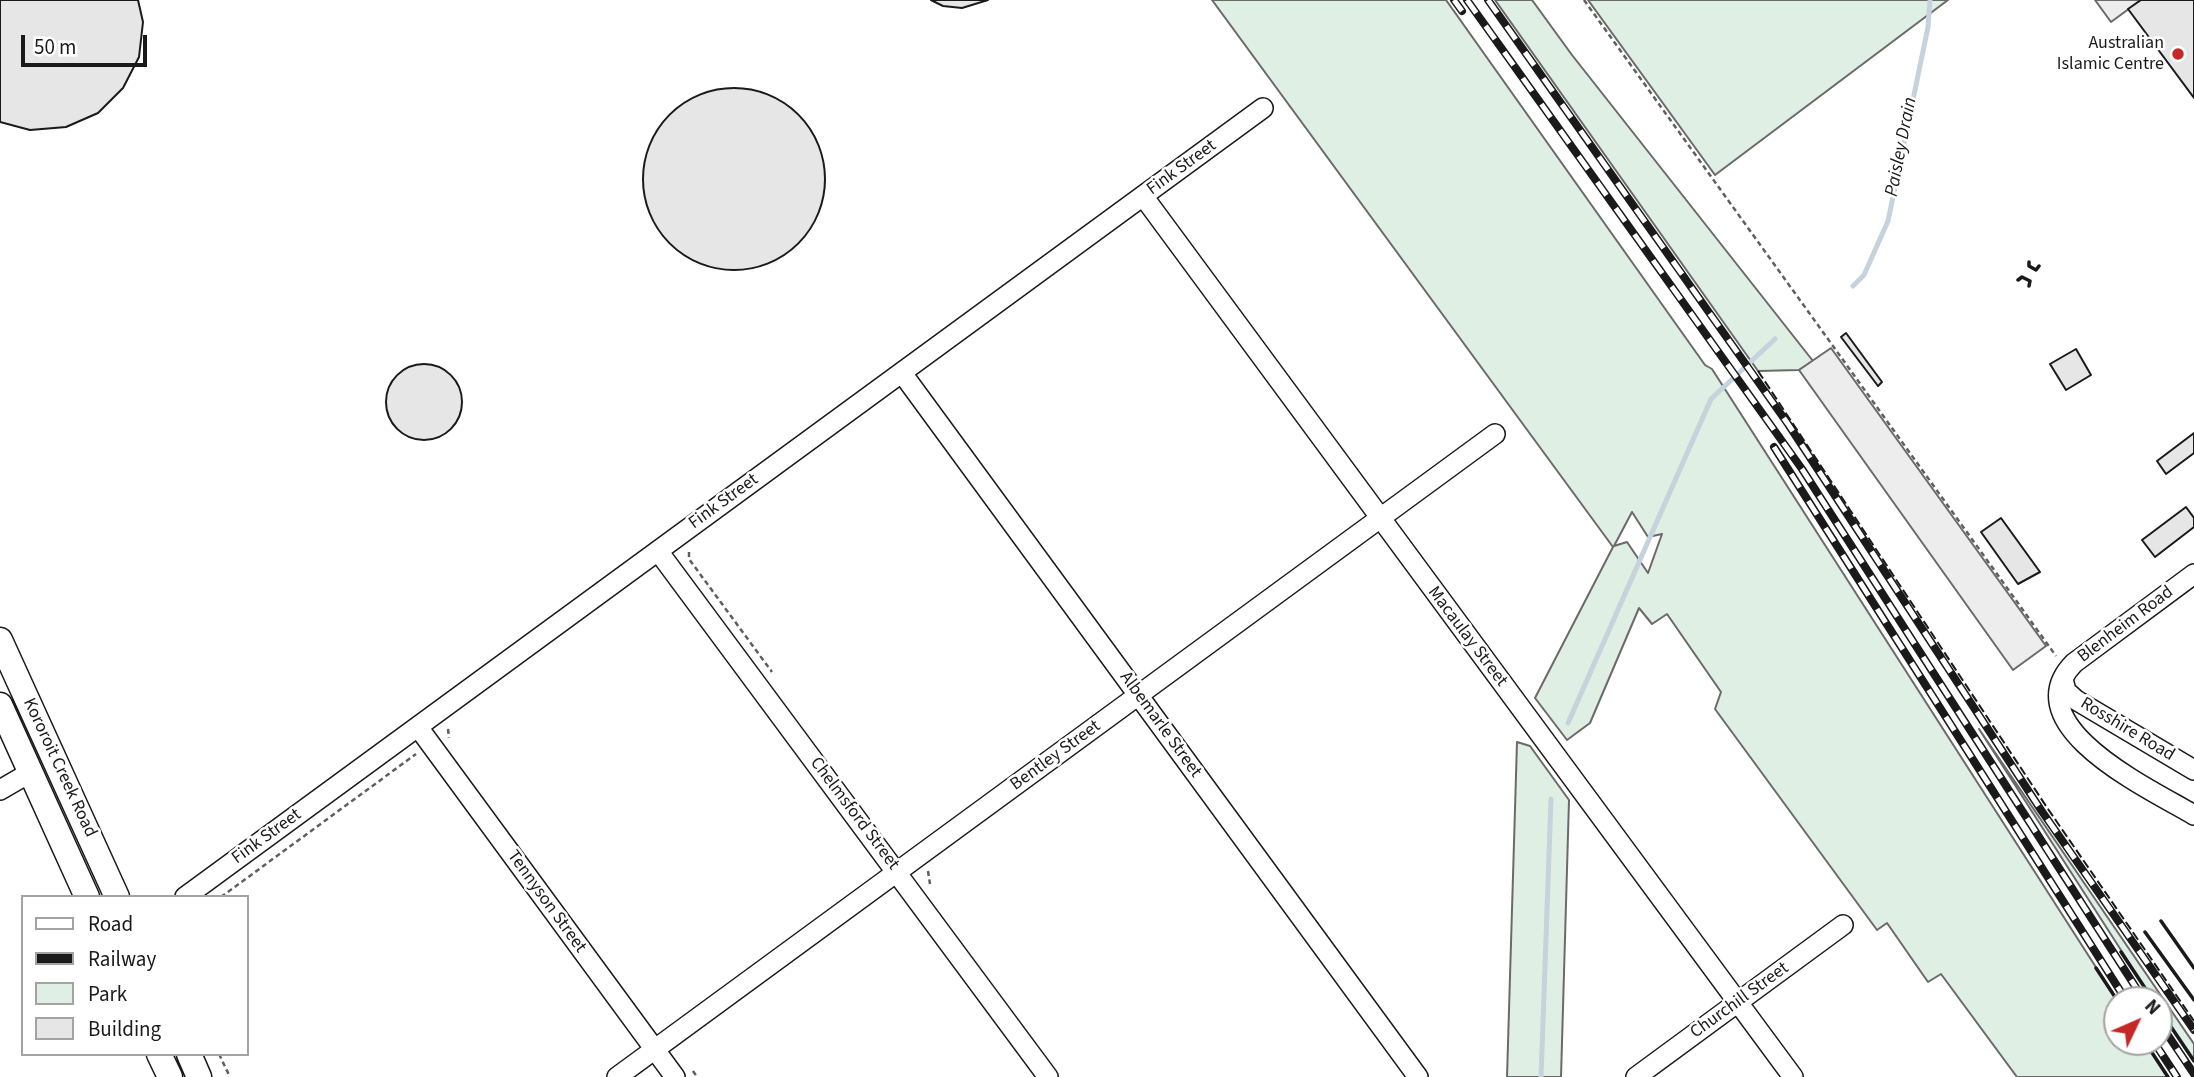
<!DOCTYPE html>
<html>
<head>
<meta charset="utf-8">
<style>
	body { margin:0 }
	#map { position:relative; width:2194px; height:1077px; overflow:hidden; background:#fff; font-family:"Source Sans 3",sans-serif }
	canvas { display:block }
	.legend { position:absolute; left:21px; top:895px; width:228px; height:161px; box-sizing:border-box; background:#fff; border:2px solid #a3a3a3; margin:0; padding:9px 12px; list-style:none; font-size:21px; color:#1a1a1a }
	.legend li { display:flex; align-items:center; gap:14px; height:35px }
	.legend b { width:35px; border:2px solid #a3a3a3 }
	.north { position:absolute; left:2103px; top:986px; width:70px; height:70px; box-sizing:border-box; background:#fff; border:2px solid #a3a3a3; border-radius:50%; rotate:46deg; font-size:19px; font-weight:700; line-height:28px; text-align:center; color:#1a1a1a }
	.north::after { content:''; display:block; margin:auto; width:24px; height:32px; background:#c62828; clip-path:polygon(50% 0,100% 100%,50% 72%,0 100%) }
	.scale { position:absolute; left:21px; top:35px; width:126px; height:32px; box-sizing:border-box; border:4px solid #1a1a1a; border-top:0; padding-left:9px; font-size:21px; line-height:24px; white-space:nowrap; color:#1a1a1a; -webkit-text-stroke:5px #fff; paint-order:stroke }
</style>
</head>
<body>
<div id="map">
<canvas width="2194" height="1077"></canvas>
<ul class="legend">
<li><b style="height:9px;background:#fff"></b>Road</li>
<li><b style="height:9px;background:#1a1a1a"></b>Railway</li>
<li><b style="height:19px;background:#e0efe3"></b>Park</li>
<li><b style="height:19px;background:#e6e6e6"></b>Building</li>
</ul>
<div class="north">N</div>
<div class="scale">50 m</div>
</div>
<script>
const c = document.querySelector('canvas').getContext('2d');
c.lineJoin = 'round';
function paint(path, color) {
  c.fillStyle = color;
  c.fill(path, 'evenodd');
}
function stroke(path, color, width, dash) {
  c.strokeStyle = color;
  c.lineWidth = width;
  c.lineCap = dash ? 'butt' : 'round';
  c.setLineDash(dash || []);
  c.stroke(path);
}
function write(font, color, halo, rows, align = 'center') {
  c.font = font + ' "Source Sans 3",sans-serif';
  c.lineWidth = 5;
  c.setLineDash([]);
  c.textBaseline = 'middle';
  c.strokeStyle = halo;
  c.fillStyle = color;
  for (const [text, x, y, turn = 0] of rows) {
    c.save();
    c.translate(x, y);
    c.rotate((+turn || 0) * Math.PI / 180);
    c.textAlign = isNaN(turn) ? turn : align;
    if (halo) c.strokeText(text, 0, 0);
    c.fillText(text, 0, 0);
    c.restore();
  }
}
const green = new Path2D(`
	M1212,0H1446L1705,365L1712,369L2117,1000V1042H2145L2168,1077H2017L1941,974L1928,982L1887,923L1877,930L1715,709L1721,692L1667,614L1652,624L1639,608L1590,723L1567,740L1535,698L1613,547ZM1632,512L1648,537L1662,534L1648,573L1627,542L1614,546Z
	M1495,0H1532L1572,55L1813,361L1799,370L1758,371Z
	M1588,0H1948L1715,175Z
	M1979,729L2194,1044V1061L2159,1009V1000H2153Z
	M1517,742L1530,746L1569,800L1561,1077H1507Z`);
const parking = new Path2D(`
	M2095,0H2141L2111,22Z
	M1831,348L2046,646L2013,670L1799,370Z`);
const stream = new Path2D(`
	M1853,286L1864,275L1888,221L1928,27L1930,0
	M1568,723L1711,399L1775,339
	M1541,1077L1551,799`);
const building = new Path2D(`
	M0,0H138L143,22L139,57L123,88L98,113L66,127L30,130L0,122Z
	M931,0H988L962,8L943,6Z
	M2141,0H2194V98L2128,9Z
	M643 179a91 91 0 1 1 182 0a91 91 0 1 1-182 0Z
	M1846,333L1882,382L1878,386L1841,337Z
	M2076,349L2091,375L2066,390L2050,364Z
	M386 402a38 38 0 1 1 76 0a38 38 0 1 1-76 0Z
	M2194,433V453L2166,474L2157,461Z
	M2186,507L2194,518V527L2155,557L2142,540Z
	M2001,518L2040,572L2018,584L1981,532Z`);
const path = new Path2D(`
	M1584,0L2056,656
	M689,552V559L772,672
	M448,729L449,738
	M928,871L930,884
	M221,897L416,754
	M219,1054L230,1077
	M693,1071L697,1077`);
const minor = new Path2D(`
	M1143,196L1793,1077
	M902,373L1418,1077
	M658,551L1048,1077
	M2194,574L2074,663C2012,726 2154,791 2194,815
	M2063,679L2066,691L2076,700L2194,770
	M418,727L675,1077
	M0,790L31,772
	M185,897L1263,108
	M617,1077L1495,434
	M1636,1077L1843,925`);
const major = new Path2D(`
	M0,640L117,897
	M0,705L87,897
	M159,1054L170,1077
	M189,1054L199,1077`);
const rail = new Path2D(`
	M1454,0L1462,11
	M1467,0L1802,469L2144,1000
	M1488,0L1788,424L2041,810L2194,1030
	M1774,447L2126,1000
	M2159,1022L2194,1074
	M2154,1042L2177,1077`);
const fence = new Path2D(`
	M1758,371L2048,809L2194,1021`);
const wall = new Path2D(`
	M2029,262V266L2036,270L2039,266
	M2018,280L2022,277L2030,281L2029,286
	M2161,921L2194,968
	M2145,932L2194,1000
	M2121,952L2153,1000
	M2096,968L2117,1000
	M2159,1009L2194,1061
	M2145,1042L2168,1077`);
const markers = [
	[2178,54,7,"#c62828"]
];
const poiNames = [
	["Australian",2164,44],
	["Islamic Centre",2164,65]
];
const streetNames = [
	["Fink Street",1182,168,-36],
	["Fink Street",724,502,-36],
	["Blenheim Road",2126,625,-37],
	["Macaulay Street",1467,637,53],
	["Albemarle Street",1160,725,54],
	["Rosshire Road",2127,730,31],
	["Bentley Street",1056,756,-36],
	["Kororoit Creek Road",59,768,65],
	["Chelmsford Street",854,814,53],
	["Fink Street",267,837,-36],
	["Tennyson Street",546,902,54],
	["Churchill Street",1740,1001,-36]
];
const waterNames = [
	["Paisley Drain",1902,147,-79]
];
paint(green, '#e0efe3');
stroke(green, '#6a6a6a', 2);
paint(parking, '#ededed');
stroke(parking, '#6a6a6a', 2);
stroke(stream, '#c6d2dc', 5);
paint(building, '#e6e6e6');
stroke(building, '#1a1a1a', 2);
stroke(minor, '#1a1a1a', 22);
stroke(major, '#1a1a1a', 27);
stroke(path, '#5f5f5f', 2.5, [5, 3.5]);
stroke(minor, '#fff', 19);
stroke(major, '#fff', 24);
stroke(rail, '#1a1a1a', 8);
stroke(rail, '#fff', 5, [16]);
stroke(fence, '#1a1a1a', 2, [9, 3.5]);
stroke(wall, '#1a1a1a', 3.5);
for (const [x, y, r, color] of markers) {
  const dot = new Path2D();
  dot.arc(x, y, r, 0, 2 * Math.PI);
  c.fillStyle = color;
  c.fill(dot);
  stroke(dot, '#fff', 2.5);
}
write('18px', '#1a1a1a', '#fff', poiNames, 'right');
write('18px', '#1a1a1a', '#fff', streetNames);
write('italic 19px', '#1a1a1a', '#fff', waterNames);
</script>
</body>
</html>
